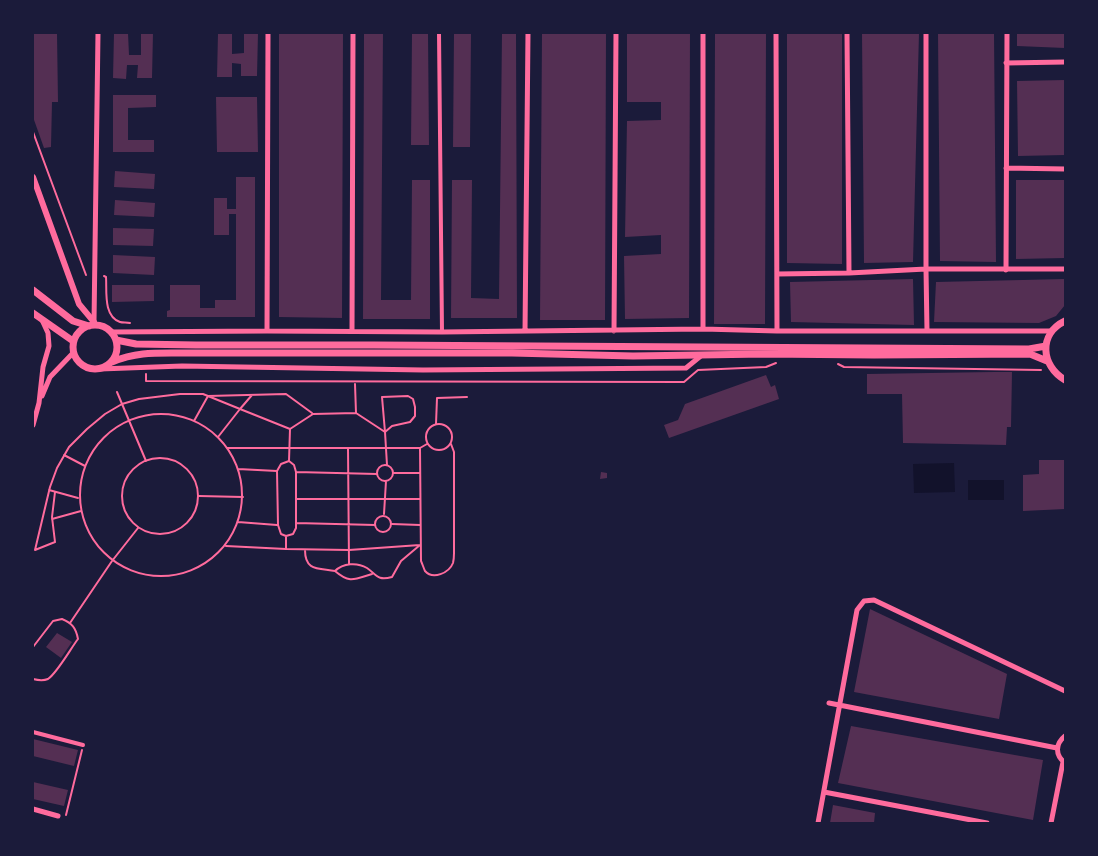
<!DOCTYPE html>
<html>
<head>
<meta charset="utf-8">
<style>
	body { margin:0 }
	#map { position:relative; width:1098px; height:856px; overflow:hidden; background:#1b1b3a; font-family:Helvetica,sans-serif }
	canvas { display:block }
	.frame { position:absolute; inset:0; border:34px solid #1b1b3a; pointer-events:none }
</style>
</head>
<body>
<div id="map">
<canvas width="1098" height="856"></canvas>
<div class="frame"></div>
</div>
<script>
const c = document.querySelector('canvas').getContext('2d');
c.lineJoin = 'round';
function paint(path, color) {
  c.fillStyle = color;
  c.fill(path, 'evenodd');
}
function stroke(path, color, width, dash) {
  c.strokeStyle = color;
  c.lineWidth = width;
  c.lineCap = dash ? 'butt' : 'round';
  c.setLineDash(dash || []);
  c.stroke(path);
}
const water = new Path2D(`
	M954,463L955,492L914,493L913,464Z
	M968,480H1004V500H968Z`);
const building = new Path2D(`
	M33,33H57L58,102H52L51,147L44,148L33,117Z
	M114,33H128L129,55H141V33H153L152,78H137L138,65H127L126,79L113,78Z
	M218,33H232V54L244,53V33H258L257,76H241V64L232,63V77H217Z
	M279,33H343L342,318L279,317Z
	M364,33H383L381,300H411L412,180H430V319H363Z
	M412,33H428L429,145H411Z
	M454,33H471L470,147H453Z
	M502,33H516L517,318H451L452,180H472L471,298L499,299Z
	M542,33H606L605,320H540Z
	M627,33H690L689,318L625,319L624,256L661,254V235L625,237L627,121L661,120V102H627Z
	M715,33H766L765,324H714Z
	M787,33H842V264L787,263Z
	M862,33H919L913,262L864,263Z
	M938,33H994L996,262L940,261Z
	M1017,33H1065V48L1017,46Z
	M1065,80V155L1018,156L1017,81Z
	M113,95H156V107L128,108V140H154V152H113Z
	M216,97H257L258,152H217Z
	M115,171L155,174L154,189L114,187Z
	M236,177H255V317H167V311L170,310V285H200V308H215V300H236V214H229V235H214V198H227V209H236Z
	M1016,180H1065V258L1016,259Z
	M115,200L155,203L154,217L114,215Z
	M113,228L154,229L153,246L113,245Z
	M113,255L155,257L154,275L113,273Z
	M913,279L914,325L791,322L790,282Z
	M1065,279V305L1056,316L1039,323L934,322L936,282Z
	M112,285H154V301L112,302Z
	M993,372H1012L1011,427H1007L1006,445L903,443L902,394H867V374Z
	M766,375L771,387L775,385L779,399L669,438L664,425L678,420L685,404Z
	M1039,460H1065V509L1023,511V475L1039,474Z
	M601,472L607,473V478L600,479Z
	M870,609L1007,674L999,719L854,692Z
	M57,633L72,642L61,658L46,647Z
	M851,726L1043,760L1033,820L838,783Z
	M33,739L78,750L74,766L33,756Z
	M33,782L68,790L64,806L33,799Z
	M833,805L875,813L874,823H830Z`);
const path = new Path2D(`
	M33,132L86,275
	M104,276L106,277C107,291 103,316 120,322C123,323 127,322 130,323
	M838,364L844,367L1041,370
	M146,374V381L684,382L698,370L766,367L776,363
	M355,384L356,413
	M117,392L146,461
	M80 495a81 81 0 1 1 162 0a81 81 0 1 1-162 0Z
	M194,421L208,396L286,394L312,413
	M426 437a13 13 0 1 1 26 0a13 13 0 1 1-26 0Z
	M436,424L437,398L467,397
	M218,437L240,409L290,429L313,414L356,413L385,432L382,397L408,396L413,399L415,407V416L410,422L392,426L385,432L387,465
	M227,448H420L427,444
	M348,448L349,564
	M420,448L421,561C422,563 424,569 425,571C433,580 449,573 453,563C454,559 454,556 454,553V452L451,444
	M64,455L85,466
	M122 496a38 38 0 1 1 76 0a38 38 0 1 1-76 0Z
	M289,461L294,465L296,472V528L293,534L286,536L281,534L278,525L277,471L281,464L289,461L290,429
	M377 473a8 8 0 1 1 16 0a8 8 0 1 1-16 0Z
	M238,469L277,471
	M296,472L377,474
	M393,473H420
	M49,490L78,498
	M55,492L52,517L55,542L35,550L50,487L57,468L69,447L87,429L105,414L122,404L139,399L180,394H203L240,409L252,395
	M199,496L243,497
	M296,499H419
	M384,514L386,481
	M375 524a8 8 0 1 1 16 0a8 8 0 1 1-16 0Z
	M52,519L81,511
	M238,522L277,525
	M296,523L375,525
	M392,524L420,525
	M286,536V549L349,550L420,545
	M226,546L286,549
	M305,550C305,571 318,568 335,571C343,563 357,562 367,568C377,575 377,581 392,577L401,561L420,545
	M335,571C350,584 355,579 372,574
	M70,623L112,561L138,528
	M33,647L53,621L62,619C72,623 76,628 78,639C71,648 57,673 48,679C43,681 37,680 33,679
	M66,815L82,750`);
const pedestrian = new Path2D(`
	M439,33L442,332
	M33,732L83,745`);
const minor = new Path2D(`
	M776,33L777,331
	M847,33L849,273
	M926,33V269L927,331
	M1006,63L1065,62
	M1006,168L1065,169
	M1006,270L1007,33
	M777,274L849,273L926,269H1065
	M94,322L98,33
	M703,329V33
	M267,331L268,33
	M352,331L353,33
	M525,331L528,33
	M614,331L616,33
	M111,332L267,331L442,332L703,329L777,331H1052
	M100,369L182,366L423,370L686,368L702,355
	M42,396L50,377L73,353
	M33,425L39,403L43,367L49,346L48,333L42,320
	M829,703L1057,748
	M1065,736C1055,744 1055,755 1065,763
	M824,792L987,823
	M33,809L58,816
	M818,823L857,610L864,601L874,600L1065,691
	M1051,823L1063,762`);
const tertiary = new Path2D(`
	M33,177L79,304L94,322L95,325`);
const secondary = new Path2D(`
	M33,290L73,321L89,326
	M33,313L73,341
	M1065,321C1038,334 1041,366 1065,380
	M73 347a22 22 0 1 1 44 0a22 22 0 1 1-44 0Z
	M116,340L136,344L196,345H374L1029,349L1046,346
	M112,362C136,352 155,353 180,353H512L633,356L765,354L874,355L1030,354L1047,361`);
paint(water, '#12122b');
paint(building, '#542f53');
stroke(path, '#ff6b9d', 2);
stroke(pedestrian, '#ff6b9d', 4);
stroke(minor, '#ff6b9d', 5);
stroke(tertiary, '#ff6b9d', 6);
stroke(secondary, '#ff6b9d', 7);
</script>
</body>
</html>
